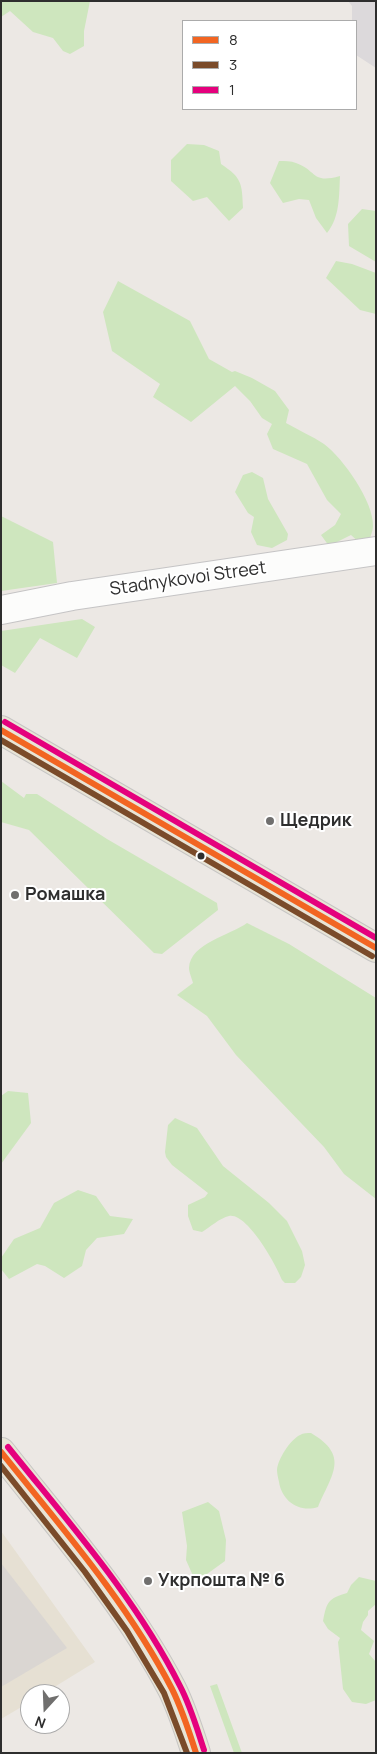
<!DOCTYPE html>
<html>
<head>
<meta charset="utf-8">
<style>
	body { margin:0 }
	#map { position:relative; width:377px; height:1754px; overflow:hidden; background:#ece8e4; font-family:Manrope,sans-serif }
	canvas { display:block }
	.frame { position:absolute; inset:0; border:2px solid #2e2e2e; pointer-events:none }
	.legend { position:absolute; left:182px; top:20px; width:175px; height:90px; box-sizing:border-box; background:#fff; border:1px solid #ababab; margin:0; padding:6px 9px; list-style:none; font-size:15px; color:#2e2e2e }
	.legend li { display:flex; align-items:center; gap:10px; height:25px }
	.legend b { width:25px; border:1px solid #ababab }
	.north { position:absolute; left:20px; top:1684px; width:50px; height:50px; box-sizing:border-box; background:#fff; border:1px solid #ababab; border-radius:50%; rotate:200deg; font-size:14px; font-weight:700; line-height:20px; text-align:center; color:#2e2e2e }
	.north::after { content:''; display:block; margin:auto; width:18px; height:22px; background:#706f6e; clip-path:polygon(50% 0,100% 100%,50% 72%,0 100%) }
</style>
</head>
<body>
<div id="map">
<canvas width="377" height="1754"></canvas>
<div class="frame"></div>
<ul class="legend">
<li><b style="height:6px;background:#f26522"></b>8</li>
<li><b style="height:6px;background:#7a4b2a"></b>3</li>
<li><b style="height:6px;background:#e5007d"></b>1</li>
</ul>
<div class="north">N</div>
</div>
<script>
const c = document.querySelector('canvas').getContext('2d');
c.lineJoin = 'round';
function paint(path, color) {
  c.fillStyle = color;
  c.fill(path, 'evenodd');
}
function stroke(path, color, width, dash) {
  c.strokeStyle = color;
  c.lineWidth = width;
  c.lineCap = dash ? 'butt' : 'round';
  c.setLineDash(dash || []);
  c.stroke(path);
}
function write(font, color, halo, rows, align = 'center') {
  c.font = font + ' Manrope,sans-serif';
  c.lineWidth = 4;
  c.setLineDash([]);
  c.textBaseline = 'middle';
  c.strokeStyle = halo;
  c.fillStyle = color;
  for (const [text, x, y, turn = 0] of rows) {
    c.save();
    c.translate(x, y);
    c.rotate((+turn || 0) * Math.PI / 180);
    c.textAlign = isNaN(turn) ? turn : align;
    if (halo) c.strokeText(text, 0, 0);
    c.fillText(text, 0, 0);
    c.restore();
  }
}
const industrial = new Path2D(`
	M348,1H376V68L356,55V21H352V6Z`);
const education = new Path2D(`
	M1,1531L95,1662L43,1694H30V1702L1,1719Z`);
const green = new Path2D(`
	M1,1H90L84,31V46L70,54L63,51L53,38L33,32L10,11L1,17Z
	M187,144L204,145L219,151L221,164C242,178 242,183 243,208L229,221L207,197L193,201L171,181V160Z
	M279,161C285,161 291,161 296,163C318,171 311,184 340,176C339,196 340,217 327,233L316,218L309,200L299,199L283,203L270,183Z
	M362,209L376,211V262L349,246L348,224Z
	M336,261L352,264L376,273V314L360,310L326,278Z
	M118,281L190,321L209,359L232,372L235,371L252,378L275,391L289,410L286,423C298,430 312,436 324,444C343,458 374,502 373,526C373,532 369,539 368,545H362L351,535L329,546L321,535L335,525L341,514L327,500L307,464L273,449L267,434L272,424L262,418L250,401L235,386L191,422L153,397L160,384L112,351L103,312Z
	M252,472L263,478L268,499L288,534L287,540L272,548L257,545L251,532L254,517L248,513L235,492L243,475Z
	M1,516L53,542L57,583L1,591Z
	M82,619L95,627L77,658L40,638L15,673L1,665V631Z
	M1,781L24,798L26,794H37L107,839L217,903L218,910L162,954L154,953L29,830L1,822Z
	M247,923L289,944L376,998V1199L344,1174L324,1147L236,1055L207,1016L177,995L193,983C192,979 189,972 189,968C190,943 231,935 247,923Z
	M8,1091L28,1093L31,1123L1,1164V1096Z
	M175,1118L197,1128L223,1166L269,1203L287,1221L302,1251L305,1265L301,1277L295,1283H285L282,1280C277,1266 247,1212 229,1216C220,1218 210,1227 202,1232L193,1230L188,1216V1205L205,1197L208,1193L172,1165L166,1157L165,1152L168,1125Z
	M78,1190L96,1196L110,1216L133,1219L124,1234L97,1238L86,1250L82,1266L64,1278L45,1266L37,1264L9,1279L1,1269V1258L14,1239L40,1228L54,1203Z
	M311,1433C350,1456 332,1474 318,1507C299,1513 282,1501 279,1482C278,1478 277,1473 277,1470C278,1459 290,1440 300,1435C303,1433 308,1433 311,1433Z
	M208,1502L219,1511L226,1540L225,1561L207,1574L194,1578L186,1560L187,1546L182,1512Z
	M359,1577L376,1581V1604L368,1611V1615L363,1622L361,1630L374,1641L369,1654L376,1662V1700L366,1704L352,1702L343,1689L338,1642L340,1638L328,1629L323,1621C327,1601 328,1599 347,1593L351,1585Z
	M217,1684L242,1753H234L210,1686Z`);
const plaza = new Path2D(`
	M1,1563L67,1648L1,1687Z`);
const minor = new Path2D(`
	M1,610L72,596L376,551`);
const major = new Path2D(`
	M1,730L376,948
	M1,1452C61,1528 127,1603 172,1689C182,1709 189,1731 196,1753`);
const bus1 = new Path2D(`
	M1,730L376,948
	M1,1452C62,1528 127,1602 172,1689C182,1709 189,1731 196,1753`);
const bus2 = new Path2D(`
	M1,740L372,956
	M1,1466L85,1572L127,1631L164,1693L187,1753`);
const bus3 = new Path2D(`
	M5,722L376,938
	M8,1447C69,1523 136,1598 180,1686C191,1707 197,1729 204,1750`);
const markers = [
	[270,821,5,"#706f6e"],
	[201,856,4.5,"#2e2e2e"],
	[15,895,5,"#706f6e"],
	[148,1581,5,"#706f6e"]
];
const streetNames = [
	["Stadnykovoi Street",188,579,-8]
];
const poiNames = [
	["Щедрик",280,821],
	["Ромашка",25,895],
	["Укрпошта № 6",158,1581]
];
paint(industrial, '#dcd9db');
paint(education, '#e6e0d3');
paint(green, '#cee6be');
paint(plaza, '#dad6d2');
stroke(minor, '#c5c4c5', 30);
stroke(major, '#c6c5c4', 30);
stroke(minor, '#fcfcfb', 28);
stroke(major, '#e8e4d6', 28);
stroke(bus1, '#f26522', 6);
stroke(bus2, '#7a4b2a', 6);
stroke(bus3, '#e5007d', 6);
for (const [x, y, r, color] of markers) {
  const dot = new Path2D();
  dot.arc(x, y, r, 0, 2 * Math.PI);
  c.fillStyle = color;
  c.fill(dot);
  stroke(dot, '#fff', 2);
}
write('18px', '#2e2e2e', '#fff', streetNames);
write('bold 18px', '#2e2e2e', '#fff', poiNames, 'left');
</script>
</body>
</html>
